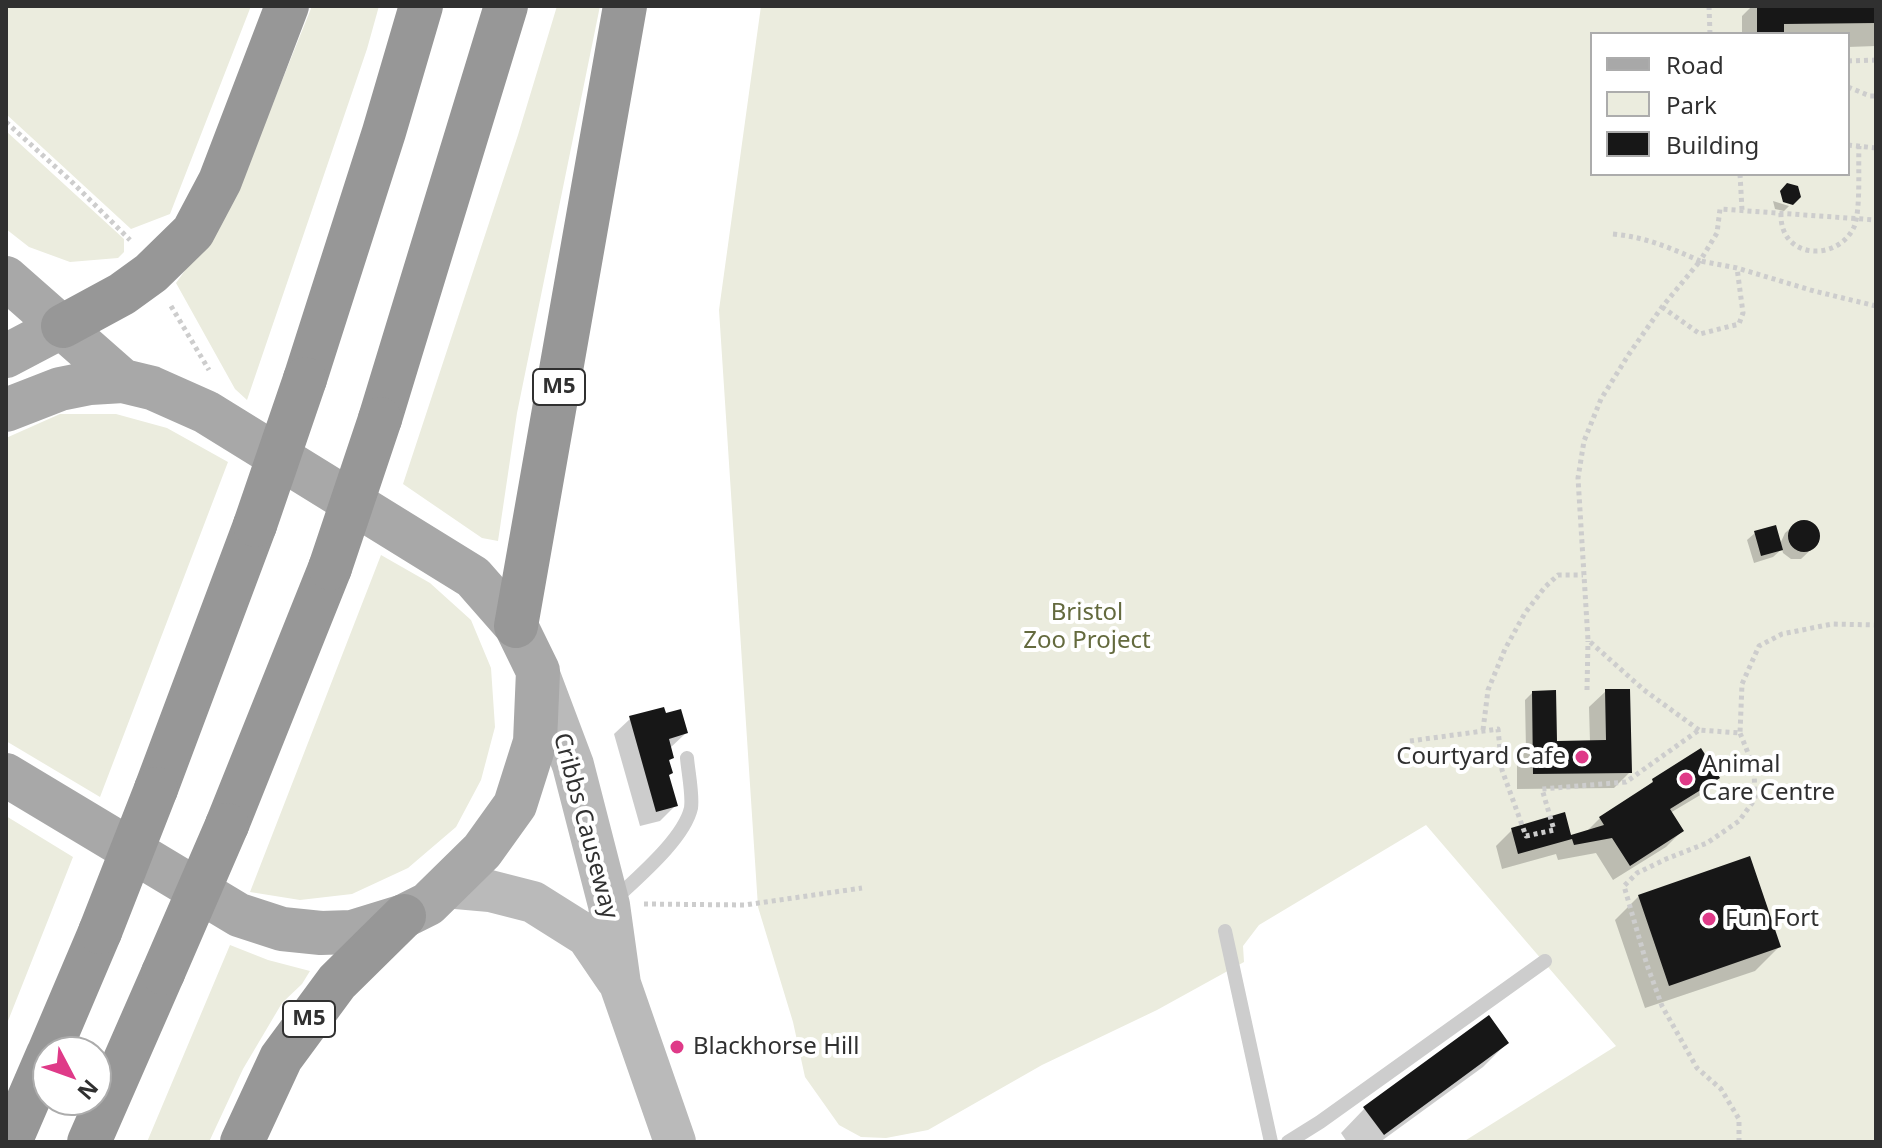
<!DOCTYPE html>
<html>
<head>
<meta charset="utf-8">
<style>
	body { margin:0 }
	#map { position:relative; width:1882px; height:1148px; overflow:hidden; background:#fff; font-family:"Noto Sans",sans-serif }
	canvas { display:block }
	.frame { position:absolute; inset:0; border:8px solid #303030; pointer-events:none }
	.legend { position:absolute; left:1590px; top:32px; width:260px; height:144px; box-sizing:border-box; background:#fff; border:2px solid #acacac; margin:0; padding:10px 14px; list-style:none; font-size:24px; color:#303030 }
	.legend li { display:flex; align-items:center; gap:16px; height:40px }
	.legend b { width:40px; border:2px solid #acacac }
	.north { position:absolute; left:32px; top:1036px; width:80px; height:80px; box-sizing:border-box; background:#fff; border:2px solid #acacac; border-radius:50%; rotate:131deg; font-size:22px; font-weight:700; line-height:32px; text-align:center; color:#303030 }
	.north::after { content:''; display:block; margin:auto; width:28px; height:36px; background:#df3a88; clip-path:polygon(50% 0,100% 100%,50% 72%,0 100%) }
</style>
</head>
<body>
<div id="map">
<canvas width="1882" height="1148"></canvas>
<div class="frame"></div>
<ul class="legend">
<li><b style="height:10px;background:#a8a8a8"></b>Road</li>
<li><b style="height:22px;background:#ebecde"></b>Park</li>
<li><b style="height:22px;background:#171717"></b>Building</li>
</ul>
<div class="north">N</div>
</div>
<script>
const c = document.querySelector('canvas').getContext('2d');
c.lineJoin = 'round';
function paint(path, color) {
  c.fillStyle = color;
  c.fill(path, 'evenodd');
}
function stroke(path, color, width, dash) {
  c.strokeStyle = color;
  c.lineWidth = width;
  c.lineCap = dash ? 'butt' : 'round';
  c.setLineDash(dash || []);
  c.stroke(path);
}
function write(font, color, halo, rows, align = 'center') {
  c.font = font + ' "Noto Sans",sans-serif';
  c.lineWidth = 8;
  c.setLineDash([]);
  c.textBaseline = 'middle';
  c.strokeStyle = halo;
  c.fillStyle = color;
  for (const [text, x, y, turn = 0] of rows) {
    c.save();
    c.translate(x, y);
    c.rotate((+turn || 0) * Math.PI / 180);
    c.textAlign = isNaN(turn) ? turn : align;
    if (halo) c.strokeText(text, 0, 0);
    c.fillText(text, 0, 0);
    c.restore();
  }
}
const green = new Path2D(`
	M6,6H251L170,214L131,229L6,114Z
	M312,6H379L367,49L247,400L235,389L176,283L232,205Z
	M557,6H600L517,413L498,541L482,538L403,484L518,135Z
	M761,6H1876V1142H1463L1616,1046L1426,825L1259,925L1243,946L1244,962L1157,1010L1042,1065L928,1130L886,1138L861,1137L839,1125L805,1077L793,1022L758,907L719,310ZM1592,34H1848V174H1592Z
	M6,131L124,239V252L118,258L70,262L29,247L6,229Z
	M60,414H116L167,428L228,462L100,797L6,741V438Z
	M381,555L430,583L471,620L491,668L495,727L481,780L456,827L408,868L352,894L300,900L250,892Z
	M6,816L73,857L6,1026Z
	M230,945L268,960L310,971L302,984L282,1003L243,1069L209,1142H147Z`);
const shadow = new Path2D(`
	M1752,6H1876V46L1848,47V34H1742V16Z
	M1773,201L1789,206L1784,211L1775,209Z
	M1804,521L1813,524L1819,533L1818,543L1801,559H1791L1783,553L1782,549L1773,557L1754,563L1747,540L1755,533L1780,544L1785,533L1794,525Z
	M1606,691L1630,772L1614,788L1517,789V759L1526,750L1525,700L1532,693L1555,743L1590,742L1589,707Z
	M664,715L686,733L669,749L672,758L668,762V776L676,805L660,821L640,826L614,734L631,718Z
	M1718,778L1702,794L1670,813L1682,831L1666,847L1613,880L1596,853L1558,860L1556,854L1502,869L1496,846L1512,830L1570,837L1585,833L1600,818L1643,791L1653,781Z
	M1639,896L1779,947L1755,971L1645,1008L1615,920Z
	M1507,1043L1483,1067L1380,1142H1347L1341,1133L1364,1109Z`);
const building = new Path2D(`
	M1757,6H1876V23L1784,24V34H1757Z
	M1787,183L1798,186L1801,197L1793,205L1783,202L1780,191Z
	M1788 536a16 16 0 1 1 32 0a16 16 0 1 1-32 0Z
	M1776,525L1783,550L1761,556L1754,531Z
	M1605,689H1630L1632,773L1533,774L1532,691L1556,690L1557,741L1606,740Z
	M664,707L666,713L681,709L688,733L669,739L674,758L669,760L673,773L669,775L678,806L656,812L629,716Z
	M1701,748L1720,778L1670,809L1684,831L1630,866L1612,838L1574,845L1572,839L1518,854L1511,828L1565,812L1571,835L1604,825L1599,817L1653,782L1652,779Z
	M1750,856L1781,947L1669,986L1638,895Z
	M1489,1015L1509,1043L1384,1135L1363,1107Z`);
const path = new Path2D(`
	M1709,6L1710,34
	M1848,61L1876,60
	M1848,87L1870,96H1876
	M6,122L71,181L130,240
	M1848,145L1876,148
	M1740,174L1742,210
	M1781,213C1779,259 1837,263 1854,227C1861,210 1858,166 1859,146
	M1613,234C1645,237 1671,248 1700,261L1717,233L1720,209L1876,220
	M171,306L209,370
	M1662,307L1700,334L1739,324L1743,313L1737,268
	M1587,690L1588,641
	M1483,730L1488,690L1505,649L1525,613L1545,587L1558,575H1583
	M1699,730L1644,690L1588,640L1578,478L1584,441L1601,399L1629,354L1662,307L1700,261L1737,268L1814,291L1876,306
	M1410,741L1498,729L1502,770L1526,836L1554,830L1542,789L1626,782L1699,730L1740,733L1742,684L1759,646L1782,634L1832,624L1876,625
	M644,904L745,905L862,888
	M1739,1142V1119L1721,1089L1697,1068L1662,1006L1647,965L1624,886L1637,873L1666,859L1707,843L1739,821L1755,799L1754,768L1740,733`);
const service = new Path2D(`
	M614,900C637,878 684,839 691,808C693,795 688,771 687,758
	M1225,931L1271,1142
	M1288,1142L1320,1122L1545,961`);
const secondary = new Path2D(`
	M538,672L573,765L609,905L620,984L675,1142
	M445,887L490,891L533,902L587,936L617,980`);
const primary = new Path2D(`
	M6,278L123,381
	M6,356L63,326
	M6,410L60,389L90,383L123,381L152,388L206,412L473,577L516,626L538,671L535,742L515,805L482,851L428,904L404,916L352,932L321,933L282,929L239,915L6,775`);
const motorway = new Path2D(`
	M63,326L122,294L151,273L193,232L220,181L287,6
	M305,379L384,132L421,6
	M380,419L506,6
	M516,626L625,6
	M156,789L255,525
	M227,825L330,568
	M49,1052L100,932
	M10,1142L48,1054
	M89,1142L163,973
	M242,1142L281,1058L337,982L404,916`);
const motorwayBridge = new Path2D(`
	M255,525L305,379
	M330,568L380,419
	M100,932L156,789
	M163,973L227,825`);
const markers = [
	[1582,757,8,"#df3a88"],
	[1686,779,8,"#df3a88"],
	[1709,919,8,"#df3a88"],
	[677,1047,8,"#df3a88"]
];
const shields = [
	[559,387,52],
	[309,1019,52]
];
const shieldNames = [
	["M5",559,387],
	["M5",309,1019]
];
const parkNames = [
	["Bristol",1087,613],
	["Zoo Project",1087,641]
];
const poiNames = [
	["Courtyard Cafe",1566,757,"right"],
	["Animal",1702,765],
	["Care Centre",1702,793],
	["Fun Fort",1725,919],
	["Blackhorse Hill",693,1047]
];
const streetNames = [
	["Cribbs Causeway",585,826,75]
];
paint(green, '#ebecde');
paint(shadow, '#0003');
paint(building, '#171717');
stroke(path, '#cdcdcd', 5, [4, 4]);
stroke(service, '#cdcdcd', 14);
stroke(secondary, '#bababa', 42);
stroke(primary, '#a8a8a8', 44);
stroke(motorway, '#979797', 44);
stroke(motorwayBridge, '#979797', 44);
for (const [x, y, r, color] of markers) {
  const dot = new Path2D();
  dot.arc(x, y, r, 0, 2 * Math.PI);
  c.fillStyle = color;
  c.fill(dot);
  stroke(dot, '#fff', 3);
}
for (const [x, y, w] of shields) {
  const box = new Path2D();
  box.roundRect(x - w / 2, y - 18, w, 36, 6);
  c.fillStyle = '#fff';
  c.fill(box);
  stroke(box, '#303030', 2);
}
write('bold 22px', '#303030', null, shieldNames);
write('24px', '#646a3e', '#fff', parkNames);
write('24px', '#303030', '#fff', poiNames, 'left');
write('24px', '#303030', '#fff', streetNames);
</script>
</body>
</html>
